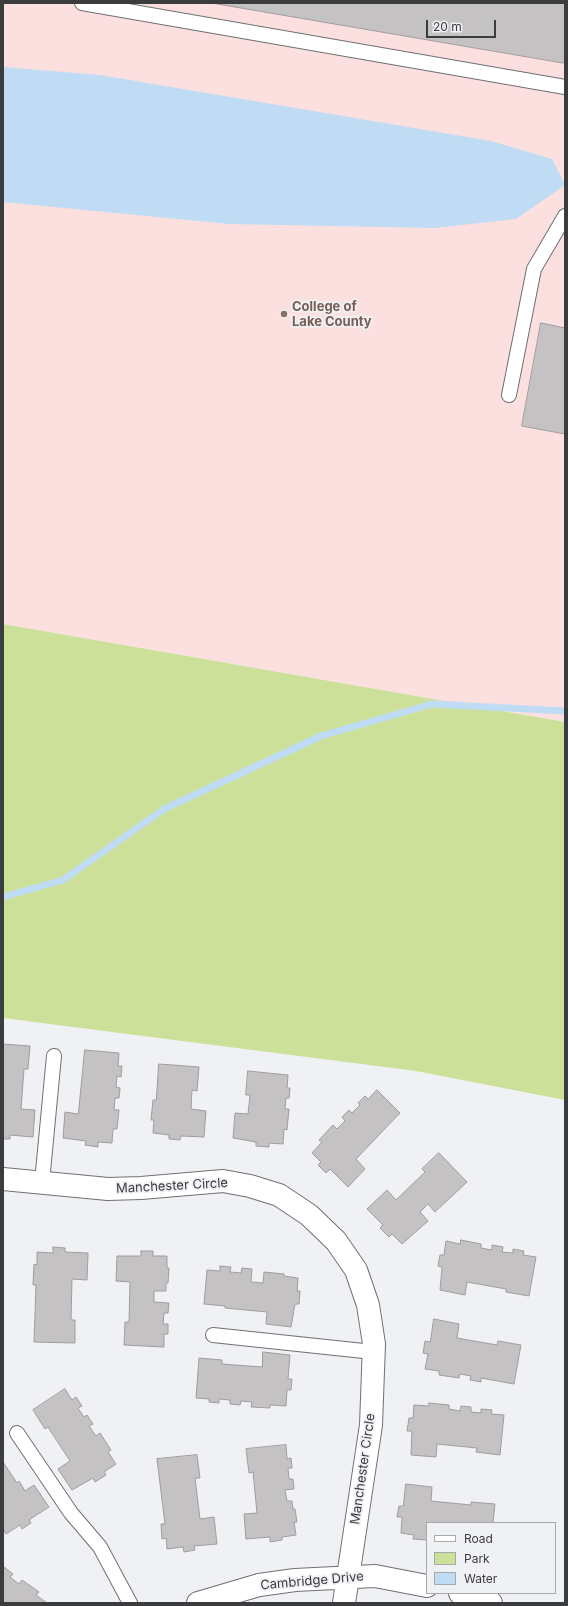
<!DOCTYPE html>
<html>
<head>
<meta charset="utf-8">
<style>
	body { margin:0 }
	#map { position:relative; width:568px; height:1606px; overflow:hidden; background:#f0f1f5; font-family:Inter,sans-serif }
	canvas { display:block }
	.frame { position:absolute; inset:0; border:4px solid #3b3c3d; pointer-events:none }
	.legend { position:absolute; left:426px; top:1522px; width:130px; height:72px; box-sizing:border-box; background:#f0f1f5; border:1px solid #a8a9ab; margin:0; padding:5px 7px; list-style:none; font-size:12px; color:#3b3c3d }
	.legend li { display:flex; align-items:center; gap:8px; height:20px }
	.legend b { width:20px; border:1px solid #a8a9ab }
	.scale { position:absolute; left:426px; top:20px; width:70px; height:18px; box-sizing:border-box; border:2px solid #3b3c3d; border-top:0; padding-left:5px; font-size:12px; line-height:14px; white-space:nowrap; color:#3b3c3d; -webkit-text-stroke:3px #f0f1f5; paint-order:stroke }
</style>
</head>
<body>
<div id="map">
<canvas width="568" height="1606"></canvas>
<div class="frame"></div>
<ul class="legend">
<li><b style="height:5px;background:#fff"></b>Road</li>
<li><b style="height:11px;background:#cce099"></b>Park</li>
<li><b style="height:11px;background:#bfdcf4"></b>Water</li>
</ul>
<div class="scale">20 m</div>
</div>
<script>
const c = document.querySelector('canvas').getContext('2d');
c.lineJoin = 'round';
function paint(path, color) {
  c.fillStyle = color;
  c.fill(path, 'evenodd');
}
function stroke(path, color, width, dash) {
  c.strokeStyle = color;
  c.lineWidth = width;
  c.lineCap = dash ? 'butt' : 'round';
  c.setLineDash(dash || []);
  c.stroke(path);
}
function write(font, color, halo, rows, align = 'center') {
  c.font = font + ' Inter,sans-serif';
  c.lineWidth = 3.5;
  c.setLineDash([]);
  c.textBaseline = 'middle';
  c.strokeStyle = halo;
  c.fillStyle = color;
  for (const [text, x, y, turn = 0] of rows) {
    c.save();
    c.translate(x, y);
    c.rotate((+turn || 0) * Math.PI / 180);
    c.textAlign = isNaN(turn) ? turn : align;
    if (halo) c.strokeText(text, 0, 0);
    c.fillText(text, 0, 0);
    c.restore();
  }
}
const education = new Path2D(`
	M3,3H565V722L3,624Z`);
const green = new Path2D(`
	M3,624L565,722V1100L416,1071L3,1018Z`);
const water = new Path2D(`
	M3,67L100,75L491,141L552,159L565,185L516,219L435,228L229,224L3,202Z`);
const stream = new Path2D(`
	M3,897L63,880L164,809L321,736L432,704L565,711`);
const building = new Path2D(`
	M212,3H565V63Z
	M541,323L565,328V434L522,426Z
	M3,1044L30,1046L28,1069H24L21,1109L35,1110L33,1137L10,1135V1139H3Z
	M85,1050L119,1053L118,1066H122L121,1077L117,1076L116,1087L120,1088L119,1098H115L114,1110H119L117,1129H113L112,1143L98,1142V1147L85,1145L86,1141L63,1138L65,1112L78,1114Z
	M159,1064L199,1067L197,1091L192,1090L191,1109L206,1111L204,1137L181,1136L180,1140L169,1139V1135L153,1133L154,1120H151L153,1100H156Z
	M248,1071L288,1075L287,1088H290L289,1098H286L285,1109H289L287,1130L284,1129L283,1144L269,1143V1147L256,1146V1142L233,1138L235,1113L248,1114L250,1095H246Z
	M377,1090L400,1113L356,1159L365,1169L348,1187L330,1169L326,1173L318,1165L321,1162L312,1153L322,1142L319,1140L333,1125L337,1129L345,1121L342,1117L349,1110L352,1113L360,1105L358,1103L365,1096L368,1099Z
	M439,1153L467,1182L435,1212L428,1204L420,1212L428,1221L402,1244L392,1234L389,1237L380,1228L383,1225L367,1209L387,1190L396,1200L425,1172L422,1169Z
	M461,1240L481,1244V1248L492,1250V1245L503,1247L502,1252L513,1253V1249L524,1251L523,1255L536,1257L529,1296L506,1292V1289L467,1282L465,1295L440,1290L442,1267L438,1266L440,1255H444L446,1241L460,1244Z
	M53,1247L65,1248V1252L88,1253L87,1280L72,1279L71,1320H75V1343L34,1342L36,1285H33L34,1264L37,1265V1252L53,1253Z
	M141,1251H153V1256H167V1268H169L168,1283H166V1291H154V1302L169,1303L168,1313H164L163,1324H168V1334H164V1347L124,1345L125,1322H129L130,1282L116,1281L117,1256H141Z
	M220,1266L231,1267L230,1272L241,1273L242,1268L252,1269L251,1282L263,1283L264,1272L284,1274V1276L298,1278L297,1291H300L299,1304H295L291,1327L266,1324L267,1312L225,1308V1306L204,1304L207,1270L220,1271Z
	M434,1319L459,1324L457,1338L497,1345L498,1341L521,1345L514,1384L481,1378V1382L470,1380L471,1376L460,1374L459,1378L439,1375V1371L425,1369L428,1354L423,1353L425,1341L430,1342Z
	M263,1352L290,1355L288,1379H292L291,1390H287L286,1406L270,1405V1408L251,1407L252,1402L241,1401L240,1405L230,1404V1400L219,1399V1403L209,1402V1399L196,1398L199,1358L222,1360V1364L262,1367Z
	M65,1389L72,1400L76,1397L82,1406L78,1408L84,1417L87,1415L93,1424L89,1426L96,1436L100,1433L111,1450L108,1452L116,1464L104,1472L106,1475L95,1482L93,1478L72,1490L58,1469L70,1461L48,1427L45,1429L33,1410Z
	M429,1403L449,1405V1409L460,1411L461,1406L471,1407V1412L481,1413V1409L492,1410L491,1414L504,1415L500,1455L476,1452L477,1448L437,1444L436,1457L411,1455L412,1431H407L409,1418H413L414,1405L429,1406Z
	M286,1445L287,1459L291,1458L292,1468H288L289,1479H293L294,1489L285,1490L287,1501H292L293,1509H295L297,1522H294L296,1535L282,1537V1540L270,1542V1537L246,1539L244,1514L257,1513L253,1472L249,1473L246,1449Z
	M197,1455L200,1478H195L200,1519L214,1517L217,1544L194,1546L195,1550L184,1552L183,1547L167,1549L166,1538L162,1539L161,1524H165L157,1459Z
	M3,1462L17,1483L19,1481L25,1491L34,1485L49,1507L29,1520L31,1523L22,1529L20,1525L6,1534L3,1529Z
	M406,1484L432,1487L431,1501L471,1505V1502L495,1504L493,1523H427V1540L413,1539L414,1535L401,1533L402,1517H397L399,1506H403Z
	M4,1567L13,1574L10,1577L19,1584L22,1580L39,1592L36,1595L47,1603H3Z`);
const lane = new Path2D(`
	M82,3L565,87
	M509,395L534,269L565,216
	M42,1182L54,1056
	M213,1335L373,1352
	M17,1433L71,1513L100,1547L130,1603`);
const street = new Path2D(`
	M3,1179L108,1189L141,1188L223,1181L250,1186L279,1195L309,1215L336,1241L356,1270L368,1305L374,1344L371,1425L344,1603
	M460,1593L491,1603
	M198,1603L259,1585L295,1580L375,1576L427,1586`);
const markers = [
	[284,314,4,"#8d6e63"]
];
const educationNames = [
	["College of",292,307],
	["Lake County",292,322]
];
const streetNames = [
	["Manchester Circle",172,1186,-3],
	["Manchester Circle",363,1469,-82],
	["Cambridge Drive",312,1581,-5]
];
paint(education, '#fbe0df');
paint(green, '#cce099');
paint(water, '#bfdcf4');
stroke(stream, '#bfdcf4', 7);
paint(building, '#c5c2c4');
stroke(building, '#a09c9e', 1);
stroke(lane, '#6f7073', 16);
stroke(street, '#6f7073', 24);
stroke(lane, '#fff', 14);
stroke(street, '#fff', 22);
for (const [x, y, r, color] of markers) {
  const dot = new Path2D();
  dot.arc(x, y, r, 0, 2 * Math.PI);
  c.fillStyle = color;
  c.fill(dot);
  stroke(dot, '#f0f1f5', 1.5);
}
write('bold 13px', '#785e54', '#f0f1f5', educationNames, 'left');
write('13px', '#3b3c3d', '#f0f1f5', streetNames);
</script>
</body>
</html>
